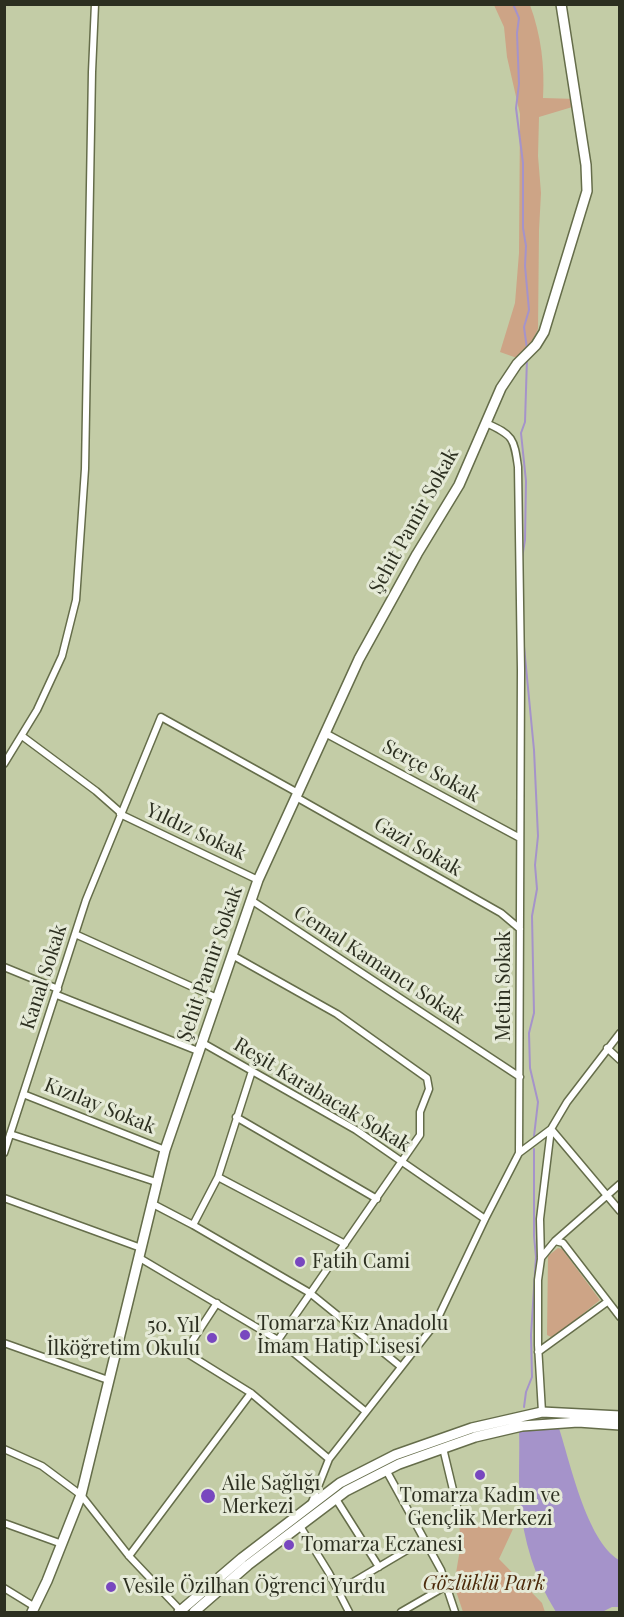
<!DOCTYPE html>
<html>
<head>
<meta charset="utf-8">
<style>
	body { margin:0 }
	#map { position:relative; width:624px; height:1617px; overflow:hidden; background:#c3cca6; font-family:"Playfair Display",serif }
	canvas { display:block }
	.frame { position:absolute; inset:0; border:6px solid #2c2f20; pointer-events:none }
</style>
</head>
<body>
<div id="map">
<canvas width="624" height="1617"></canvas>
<div class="frame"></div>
</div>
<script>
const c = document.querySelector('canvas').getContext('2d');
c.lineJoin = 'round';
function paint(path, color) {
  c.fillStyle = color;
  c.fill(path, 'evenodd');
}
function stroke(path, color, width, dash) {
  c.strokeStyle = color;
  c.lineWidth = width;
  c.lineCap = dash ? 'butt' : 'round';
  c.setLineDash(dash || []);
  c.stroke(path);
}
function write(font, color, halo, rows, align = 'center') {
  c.font = font + ' "Playfair Display",serif';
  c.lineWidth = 6;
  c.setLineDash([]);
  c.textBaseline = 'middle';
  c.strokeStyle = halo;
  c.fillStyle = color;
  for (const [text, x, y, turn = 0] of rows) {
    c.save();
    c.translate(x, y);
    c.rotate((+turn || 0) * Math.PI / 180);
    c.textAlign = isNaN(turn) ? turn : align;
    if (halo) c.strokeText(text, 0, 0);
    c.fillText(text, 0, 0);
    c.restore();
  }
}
const green = new Path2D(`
	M494,5H530C541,35 545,66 543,98L577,99L579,105L539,117L538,156L541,193L539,230L538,329L532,341L517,358L500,352L515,303L519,253L520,114L507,57L504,27Z
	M558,1248L562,1249L600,1300L553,1338L547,1335L548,1256Z
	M459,1524L513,1529L499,1559L542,1603L545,1612H463L454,1585L461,1543Z`);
const water = new Path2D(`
	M558,1425C570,1461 586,1540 619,1560V1607H612L602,1612H556C535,1579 523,1540 520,1501C518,1478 520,1454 519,1430Z`);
const stream = new Path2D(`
	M513,4L519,18L517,33L519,84L516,108L523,163V228L526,246L525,266L529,310L524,327L527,349
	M522,558L525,540L526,481L521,433L525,422L527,358
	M523,636L534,750L538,836L535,865L537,889L532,916L534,1013L529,1033L530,1068L538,1102L534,1136
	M524,1407L526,1392L532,1377L531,1335L536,1257L534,1236V1149`);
const street = new Path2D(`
	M325,733L520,838
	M22,736L96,791L121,813
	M4,764L37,710L62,656L76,600L85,469L92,72L95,4
	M296,797L501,913L520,929
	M120,814L258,880
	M251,900L520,1077
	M75,934L217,998
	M232,955L337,1014L427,1078L429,1089L420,1112V1135L278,1340
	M4,967L58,989
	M57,995L198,1051
	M201,1042L356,1130L485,1219
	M607,1048L620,1060
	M23,1094L165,1150
	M236,1117L377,1199
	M10,1134L156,1182
	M4,1153L86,900L161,717L298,793
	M519,1153L551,1129L620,1211
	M218,1177L345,1244
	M4,1198L141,1248
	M151,1203L193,1225L310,1293L400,1366
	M193,1225L218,1177L252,1071
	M555,1241L563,1243L620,1317
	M138,1257L278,1340L365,1411
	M541,1258L555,1241L620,1184
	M217,1303L185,1352L251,1393L329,1459
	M4,1343L108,1380
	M538,1352L607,1302
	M542,1412L538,1345V1280L541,1259L540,1219L551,1129L567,1102L620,1033
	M443,1448L460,1519
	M4,1449L42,1466L81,1495L129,1556L181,1611
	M386,1470L441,1570L455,1612
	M336,1499L379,1567
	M312,1502L329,1459L435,1324L485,1219L519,1153L521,670L518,467C514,438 513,435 486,423
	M4,1523L62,1544
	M300,1526L329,1573L349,1612
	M129,1556L251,1393
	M4,1588L35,1607
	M338,1591L424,1540
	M401,1612L446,1586`);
const secondary = new Path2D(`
	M32,1612L47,1581L81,1495L165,1150L258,880L359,659L417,554L459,485L501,388L517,364L536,345L544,332L587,191L586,165L561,4
	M179,1612L242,1558L340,1483L395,1455L472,1428L542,1412L620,1416
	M194,1612L248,1565L346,1491L399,1464L475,1437L522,1426L578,1422L620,1425`);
const markers = [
	[300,1262,6,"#7847bf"],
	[245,1335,6,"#7847bf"],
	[212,1338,6,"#7847bf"],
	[480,1475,6,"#7847bf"],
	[208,1496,8,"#7847bf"],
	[289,1545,6,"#7847bf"],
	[111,1587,6,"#7847bf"]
];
const streetNames = [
	["Şehit Pamir Sokak",414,521,-61],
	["Serçe Sokak",431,771,29],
	["Yıldız Sokak",196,832,25],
	["Gazi Sokak",418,847,30],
	["Şehit Pamir Sokak",210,964,-71],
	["Cemal Kamancı Sokak",379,965,33],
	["Kanal Sokak",44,977,-72],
	["Metin Sokak",504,986,-90],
	["Reşit Karabacak Sokak",322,1095,31],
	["Kızılay Sokak",100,1106,22]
];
const poiNames = [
	["Fatih Cami",312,1262],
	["Tomarza Kız Anadolu",257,1324],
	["İmam Hatip Lisesi",257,1347],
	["50. Yıl",200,1326,"right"],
	["İlköğretim Okulu",200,1349,"right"],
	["Aile Sağlığı",222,1484],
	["Merkezi",222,1507],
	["Tomarza Kadın ve",480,1496,"center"],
	["Gençlik Merkezi",480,1519,"center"],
	["Tomarza Eczanesi",301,1545],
	["Vesile Özilhan Öğrenci Yurdu",123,1587]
];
const parkNames = [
	["Gözlüklü Park",484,1584]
];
paint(green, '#cda486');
paint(water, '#a593ca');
stroke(stream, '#a593ca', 2);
stroke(street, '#656d4a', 9);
stroke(secondary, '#656d4a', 12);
stroke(street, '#fff', 6);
stroke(secondary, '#fff', 9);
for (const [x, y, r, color] of markers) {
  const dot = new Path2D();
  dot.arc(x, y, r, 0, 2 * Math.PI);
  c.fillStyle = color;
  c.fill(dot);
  stroke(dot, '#e5ead7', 2);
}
write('20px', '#2c2f20', '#e5ead7', streetNames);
write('20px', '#2c2f20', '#e5ead7', poiNames, 'left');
write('italic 20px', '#4c2a0b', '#e5ead7', parkNames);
</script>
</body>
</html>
